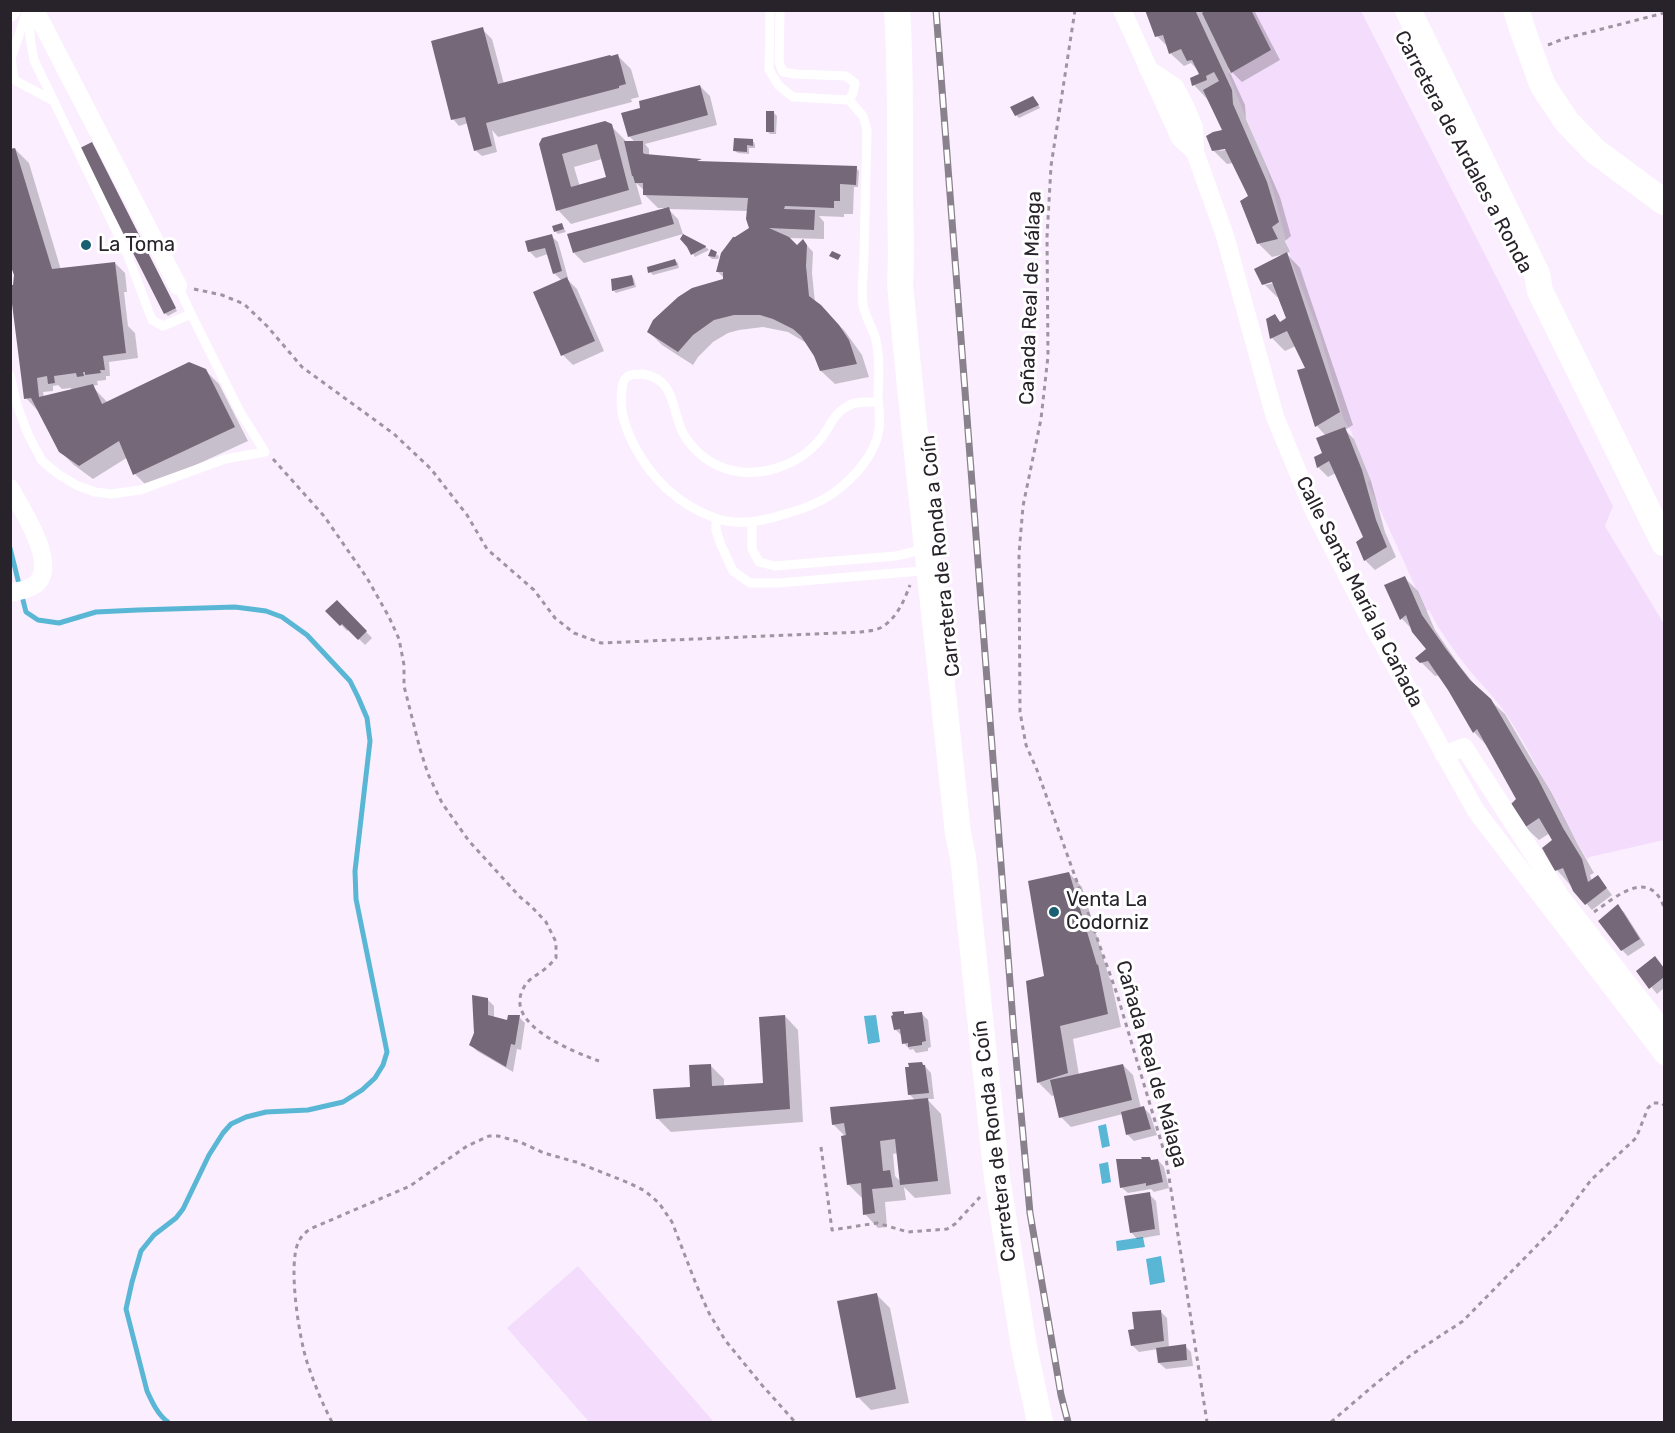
<!DOCTYPE html>
<html>
<head>
<meta charset="utf-8">
<style>
	body { margin:0 }
	#map { position:relative; width:1675px; height:1433px; overflow:hidden; background:#fbefff; font-family:Rubik,sans-serif }
	canvas { display:block }
	.frame { position:absolute; inset:0; border:12px solid #28232a; pointer-events:none }
</style>
</head>
<body>
<div id="map">
<canvas width="1675" height="1433"></canvas>
<div class="frame"></div>
</div>
<script>
const c = document.querySelector('canvas').getContext('2d');
c.lineJoin = 'round';
function paint(path, color) {
  c.fillStyle = color;
  c.fill(path, 'evenodd');
}
function stroke(path, color, width, dash) {
  c.strokeStyle = color;
  c.lineWidth = width;
  c.lineCap = dash ? 'butt' : 'round';
  c.setLineDash(dash || []);
  c.stroke(path);
}
function write(font, color, halo, rows, align = 'center') {
  c.font = font + ' Rubik,sans-serif';
  c.lineWidth = 6;
  c.setLineDash([]);
  c.textBaseline = 'middle';
  c.strokeStyle = halo;
  c.fillStyle = color;
  for (const [text, x, y, turn = 0] of rows) {
    c.save();
    c.translate(x, y);
    c.rotate((+turn || 0) * Math.PI / 180);
    c.textAlign = isNaN(turn) ? turn : align;
    if (halo) c.strokeText(text, 0, 0);
    c.fillText(text, 0, 0);
    c.restore();
  }
}
const green = new Path2D(`
	M1251,11H1361L1613,506L1605,526L1664,624V840L1590,857L1587,859C1557,812 1537,760 1506,714C1497,701 1487,690 1476,678C1459,658 1441,634 1429,610L1426,611L1391,533L1367,482L1370,480L1351,431L1344,420L1320,336L1291,260L1273,190L1265,164L1228,74L1271,50Z
	M578,1266L714,1422H589L507,1328Z`);
const water = new Path2D(`
	M876,1015L880,1042L868,1044L864,1016Z
	M1106,1124L1110,1146L1102,1148L1098,1126Z
	M1108,1162L1111,1182L1102,1184L1099,1164Z
	M1143,1237L1145,1247L1117,1251L1116,1241Z
	M1161,1256L1165,1282L1150,1285L1146,1259Z`);
const shadow = new Path2D(`
	M1147,10H1205V12L1209,10H1254L1280,60L1242,82L1228,68L1245,105L1246,119L1280,197L1291,236L1285,241L1290,252L1286,253L1300,268L1353,425L1345,430L1354,439L1371,481L1385,532L1396,557L1375,570L1365,560L1358,542L1365,538L1336,473L1328,477L1318,467L1324,453L1326,436L1317,426L1299,371L1307,370L1296,346L1285,351L1272,338L1274,316L1281,323L1288,319L1279,297H1277L1265,285L1279,282L1268,281L1265,285L1264,284L1285,254L1272,257L1258,243L1250,196L1233,163L1227,164L1213,150L1224,131L1207,99L1194,85L1192,79L1201,74L1191,63L1184,66L1170,53L1169,48L1157,36ZM1222,148L1232,149L1219,151Z
	M482,29L492,39L504,84L618,56L631,69L639,97L631,99L632,102L498,137L492,130L497,152L482,156L475,150L468,123L459,126L453,119Z
	M700,86L710,96L717,125L645,144L649,149V156L691,162L856,168L859,171L858,187H854L853,214H844V217L819,216L824,222V239L788,238L797,247L803,241L813,252L812,273L815,303L844,330L862,355L869,377L835,384L821,371L816,355L808,344L788,332L763,327L739,330L728,333L713,342L698,357L693,365L662,345L649,332L726,280L717,271L751,229L748,211L668,209L678,219L683,234L584,263L574,253L665,208H658L645,195V191L636,183L642,204L571,224L558,210L540,144L611,126L625,140L626,142H635L629,136ZM602,159L608,178L580,187L574,167Z
	M1036,101L1040,108L1019,118L1016,115Z
	M774,113L777,116L776,134H770L767,131Z
	M753,141L755,144V148H749V154L738,153L735,151Z
	M92,144L94,146L177,311L168,316L165,313Z
	M15,149L29,163L61,270L115,263L125,273L127,292H124L128,326L135,333L138,358L109,362L110,376H106V380L97,381L98,385L92,386L108,403L205,370L219,384L248,441L148,487L135,474L128,457L93,479L74,465L60,451L39,412L26,398L15,286ZM58,385L62,389L71,388L72,391L44,397L43,392L53,391V386Z
	M562,225L566,232L558,234L555,231Z
	M551,236L558,242L568,278H566L577,289L604,351L573,365L563,355L562,281L554,273L548,254L536,258L529,251Z
	M683,236L707,248L709,250L695,257Z
	M711,251L719,256L718,259H712L709,256Z
	M675,260L678,263L679,268L653,275L650,272Z
	M632,277L634,279L636,287L616,293L613,290Z
	M1404,577L1418,591L1435,630L1459,665L1479,690L1505,714L1552,794L1577,843L1594,873L1590,875L1592,881L1598,877L1612,895L1592,910L1557,870L1554,841L1550,833L1539,840L1525,827L1518,799L1487,746L1474,732L1439,675L1435,676L1417,658L1428,649L1415,632L1402,619L1386,586Z
	M337,602L372,638L365,645L349,629L347,631L328,611Z
	M1069,873L1082,887L1109,977L1111,980L1121,1027L1073,1039L1079,1075L1123,1065L1133,1075L1141,1108L1143,1107L1150,1114L1157,1135L1134,1141L1128,1135L1123,1114L1071,1127L1061,1117L1055,1095L1052,1096L1039,1083L1027,982L1046,978Z
	M1617,906L1624,912L1645,945L1628,956L1622,950Z
	M1655,958L1664,968V988L1657,994L1638,971Z
	M487,999L494,1006V1018L508,1021L519,1017L525,1023L521,1050L517,1049L513,1072L477,1051L471,1045Z
	M903,1013L906,1015L922,1014L928,1020L931,1047L928,1048V1051L916,1053L913,1049L910,1050L904,1043L902,1036L895,1029Z
	M785,1016L798,1030L803,1122L671,1132L657,1118L691,1088L710,1065L724,1079V1087L765,1084Z
	M922,1063L931,1073L934,1099H927L941,1114L951,1194L915,1198L904,1187L906,1200L885,1202L887,1227L878,1228L865,1214L863,1198H862L848,1184L846,1137L833,1124L916,1101L909,1094ZM898,1153L901,1182L895,1176L893,1154Z
	M1150,1158L1152,1161L1158,1160L1164,1167L1169,1188L1154,1192L1151,1189L1128,1193L1121,1187Z
	M1149,1194L1156,1201L1160,1235L1137,1239L1131,1232Z
	M876,1294L890,1308L909,1403L871,1410L858,1397Z
	M1160,1311L1167,1318L1169,1348L1185,1346L1191,1352L1193,1366L1166,1369L1159,1363L1158,1349L1139,1352L1132,1345L1136,1330Z`);
const stream = new Path2D(`
	M10,548L26,612L38,620L59,623L96,612L138,610L235,607L266,611L282,617L307,635L350,681L358,697L367,718L370,741L355,871L356,899L387,1052L383,1065L375,1078L362,1090L343,1102L308,1110L266,1112L246,1117L231,1124L223,1133L209,1155L183,1209L176,1218L154,1235L141,1251L132,1282L126,1309L147,1391C152,1402 158,1415 168,1422`);
const building = new Path2D(`
	M1145,10H1195L1232,90L1233,104L1267,182L1279,222L1272,227L1278,239L1257,244L1240,201L1248,196L1225,149L1212,151L1206,136L1213,132L1222,130L1203,90L1219,81L1214,72L1206,76L1207,80L1192,86L1190,78L1199,74L1192,60L1187,61L1181,49L1169,54L1163,35L1155,37Z
	M1206,10H1251L1271,50L1231,73L1202,13Z
	M483,27L498,84L610,55L611,56L618,54L626,84L619,86V88L486,123L492,146L474,151L465,117L451,120L431,41Z
	M700,85L708,115L628,137L621,113L640,108L639,101Z
	M1033,96L1039,105L1015,116L1010,107Z
	M766,111H774V132H766Z
	M605,121L612,124L629,190L556,211L539,144L542,138ZM597,144L606,177L571,187L562,154Z
	M734,138L753,139V146L747,145V152L733,151Z
	M624,141H643V153L645,154L702,159L697,161L857,166L856,185L840,184V201H834V208L785,206L784,209L815,210L814,230L769,228L789,237L797,245L803,239L807,245L806,266L809,296L821,305L839,325L849,340L857,364L820,371L814,356L801,336L793,329L773,319L760,315H734L714,320L693,335L678,352L647,332L653,320L678,297L692,288L723,279V272H716L721,253L733,237H735L749,228L746,219L748,198L643,195V183H635L633,176H632Z
	M92,142L176,308L164,314L80,148Z
	M15,148L52,269L115,262L126,353L103,356L105,370H100L101,373L85,375V372H83L84,376L77,377L76,373L54,376L55,383L48,384L47,376L37,378L39,397L93,384L102,404L189,362L206,369L235,427L133,475L119,441L79,466L59,452L31,398L24,399L10,288V285H13L14,275L10,264V149Z
	M669,207L674,224L573,253L567,234Z
	M562,223L564,229L554,232L552,226Z
	M552,234L562,271L553,274L545,248L528,252L525,241Z
	M683,234L706,246V247L691,255L687,247L680,239Z
	M711,249L717,252L715,257L708,256Z
	M832,251L841,255L838,260L829,256Z
	M1287,252L1340,412L1315,427L1297,370L1305,368L1287,331L1270,339L1266,319L1275,314L1280,322L1286,318L1272,282L1262,285L1254,269Z
	M675,259L677,265L648,273L647,267Z
	M632,275L634,285L612,291L611,279Z
	M567,277L595,341L561,356L533,292Z
	M1345,427L1362,470L1376,520L1387,547L1364,561L1356,542L1363,537L1329,461L1317,468L1314,457L1322,453L1316,438Z
	M1405,576L1422,615L1446,649L1470,680L1491,699L1538,779L1563,828L1582,859L1588,882L1598,875L1607,888L1585,905L1573,891L1563,868L1555,871L1542,848L1552,840L1539,818L1524,828L1510,805L1516,799L1477,729L1473,733L1448,690L1428,661L1420,663L1415,658L1426,649L1412,632L1406,615L1400,620L1384,585Z
	M337,600L367,631L358,640L342,624L340,626L325,611Z
	M1069,872L1097,965L1098,964L1108,1014L1060,1026L1068,1073L1037,1083L1026,981L1044,976L1028,881Z
	M1618,904L1640,939L1621,951L1598,921Z
	M1655,956L1664,968V977L1649,989L1636,971Z
	M472,995L488,998V1015L507,1020L508,1015H520L515,1045L511,1044L506,1067L469,1045L474,1033Z
	M904,1011V1014L922,1012L926,1041L922,1042V1045L908,1047V1043L902,1044L900,1029L894,1030L891,1016L893,1015L892,1012Z
	M785,1015L790,1109L656,1119L653,1089L690,1087L689,1065L711,1064L712,1086L763,1083L759,1017Z
	M922,1062L923,1065H925L929,1093L908,1095L905,1067H909L908,1063Z
	M1123,1064L1132,1100L1059,1118L1050,1080Z
	M928,1098L938,1181L900,1185L895,1139L880,1141L883,1171L890,1170L893,1187L872,1189L875,1213L863,1215L861,1183L847,1185L841,1136L846,1135L844,1123L832,1125L830,1107Z
	M1144,1106L1151,1129L1126,1135L1121,1112Z
	M1141,1157H1150L1151,1160L1158,1159L1163,1182L1146,1186V1183L1120,1188L1116,1159H1142Z
	M1150,1192L1155,1229L1130,1233L1124,1196Z
	M877,1293L896,1389L856,1398L837,1301Z
	M1161,1310L1164,1341L1131,1346L1128,1330L1134,1329L1132,1312Z
	M1186,1344L1187,1360L1158,1363L1156,1348Z`);
const path = new Path2D(`
	M1075,10L1051,166L1047,237L1048,356L1041,419L1023,506L1019,554L1020,712L1026,745L1037,770L1117,994L1166,1158L1207,1422
	M1548,45L1563,39L1664,13
	M194,289L222,295L244,304L267,326L302,367L394,434L431,469L467,515L487,549L534,590L555,618L574,633L601,643L861,632C866,631 874,631 880,628C896,620 904,601 910,585
	M273,459L324,516L367,578L389,617L399,639L404,665V686L420,749L428,774L442,803L469,841L520,897L531,906L546,922L556,942V958C553,961 550,965 546,968C537,976 529,977 523,989C504,1025 574,1052 599,1061
	M1594,912C1616,897 1649,867 1664,907
	M821,1147L832,1230L877,1223L908,1232L947,1229L955,1224L980,1197
	M332,1422C322,1403 314,1383 307,1362C299,1337 288,1267 298,1243C301,1236 305,1233 310,1229L410,1186L467,1146L489,1136H498L520,1142L544,1153L576,1162L629,1183L645,1191L659,1203L672,1222L696,1284L709,1313L725,1340L761,1384L795,1422
	M1331,1422L1373,1386L1411,1355L1463,1321L1558,1224L1591,1180L1636,1138L1648,1108L1653,1103H1662L1664,1105`);
const lane = new Path2D(`
	M30,10V38L34,60L126,251L152,320L163,326L191,314L178,286
	M770,10L769,70L779,86L793,97L849,100L853,93L855,83L846,76L795,74L783,72L779,62L780,10
	M27,11L11,59L14,80L52,100
	M849,100L863,116L867,130C866,171 865,212 864,253C864,269 861,287 863,304C864,315 872,326 875,337C880,355 879,375 878,393C878,405 881,418 879,429C876,453 855,477 836,491C822,502 803,509 785,514C764,521 737,526 715,518C698,512 680,501 667,489C643,467 616,423 622,390C622,385 624,379 628,376C632,374 639,374 643,374C676,379 671,410 683,433C691,448 706,461 721,467C756,481 800,466 822,437C830,426 835,412 848,406C855,401 869,402 878,402
	M10,375L17,405L28,434L42,461L58,474L76,485L95,492L111,494L140,490L225,459L265,452L240,412L191,314
	M716,519V530L721,545L733,571L750,583H779L920,571L927,565
	M752,522V549L759,562L775,566L896,556L917,551L924,544`);
const street = new Path2D(`
	M35,10L178,286
	M1122,10L1180,138L1195,152
	M10,13L12,10
	M1148,69L1175,87L1185,106L1194,127L1195,152L1225,236L1275,417L1314,511L1377,633L1476,811L1664,1056
	M10,488C21,508 62,569 33,586C27,590 17,591 10,593
	M1444,755L1464,747L1561,897L1664,1030`);
const secondary = new Path2D(`
	M897,10C901,69 900,128 900,186C900,219 902,251 900,284C917,467 939,651 958,834L963,857L997,1178L1024,1347L1040,1422
	M1408,10L1537,274L1540,291L1664,543
	M1516,10L1526,40L1543,86L1567,122L1595,151L1664,202`);
const rail = new Path2D(`
	M936,10L1014,1035L1030,1213L1061,1395L1068,1422`);
const markers = [
	[86,245,6,"#1a5e71"],
	[1054,912,6,"#1a5e71"]
];
const streetNames = [
	["Carretera de Ardales a Ronda",1463,152,62],
	["Cañada Real de Málaga",1031,298,-88],
	["Carretera de Ronda a Coín",941,556,-96],
	["Calle Santa María la Cañada",1359,592,63],
	["Cañada Real de Málaga",1151,1064,74],
	["Carretera de Ronda a Coín",995,1141,-97]
];
const poiNames = [
	["La Toma",98,245],
	["Venta La",1066,900],
	["Codorniz",1066,923]
];
paint(green, '#f4ddfc');
paint(water, '#59b7d5');
paint(shadow, '#0003');
stroke(stream, '#59b7d5', 5);
paint(building, '#756879');
stroke(path, '#9e95a1', 3, [4.5, 4.5]);
stroke(lane, '#fff', 9);
stroke(street, '#fff', 18);
stroke(secondary, '#fff', 26);
stroke(rail, '#89818c', 7);
stroke(rail, '#fff', 4.5, [14]);
for (const [x, y, r, color] of markers) {
  const dot = new Path2D();
  dot.arc(x, y, r, 0, 2 * Math.PI);
  c.fillStyle = color;
  c.fill(dot);
  stroke(dot, '#fff', 2);
}
write('20px', '#28232a', '#fff', streetNames);
write('20px', '#28232a', '#fff', poiNames, 'left');
</script>
</body>
</html>
